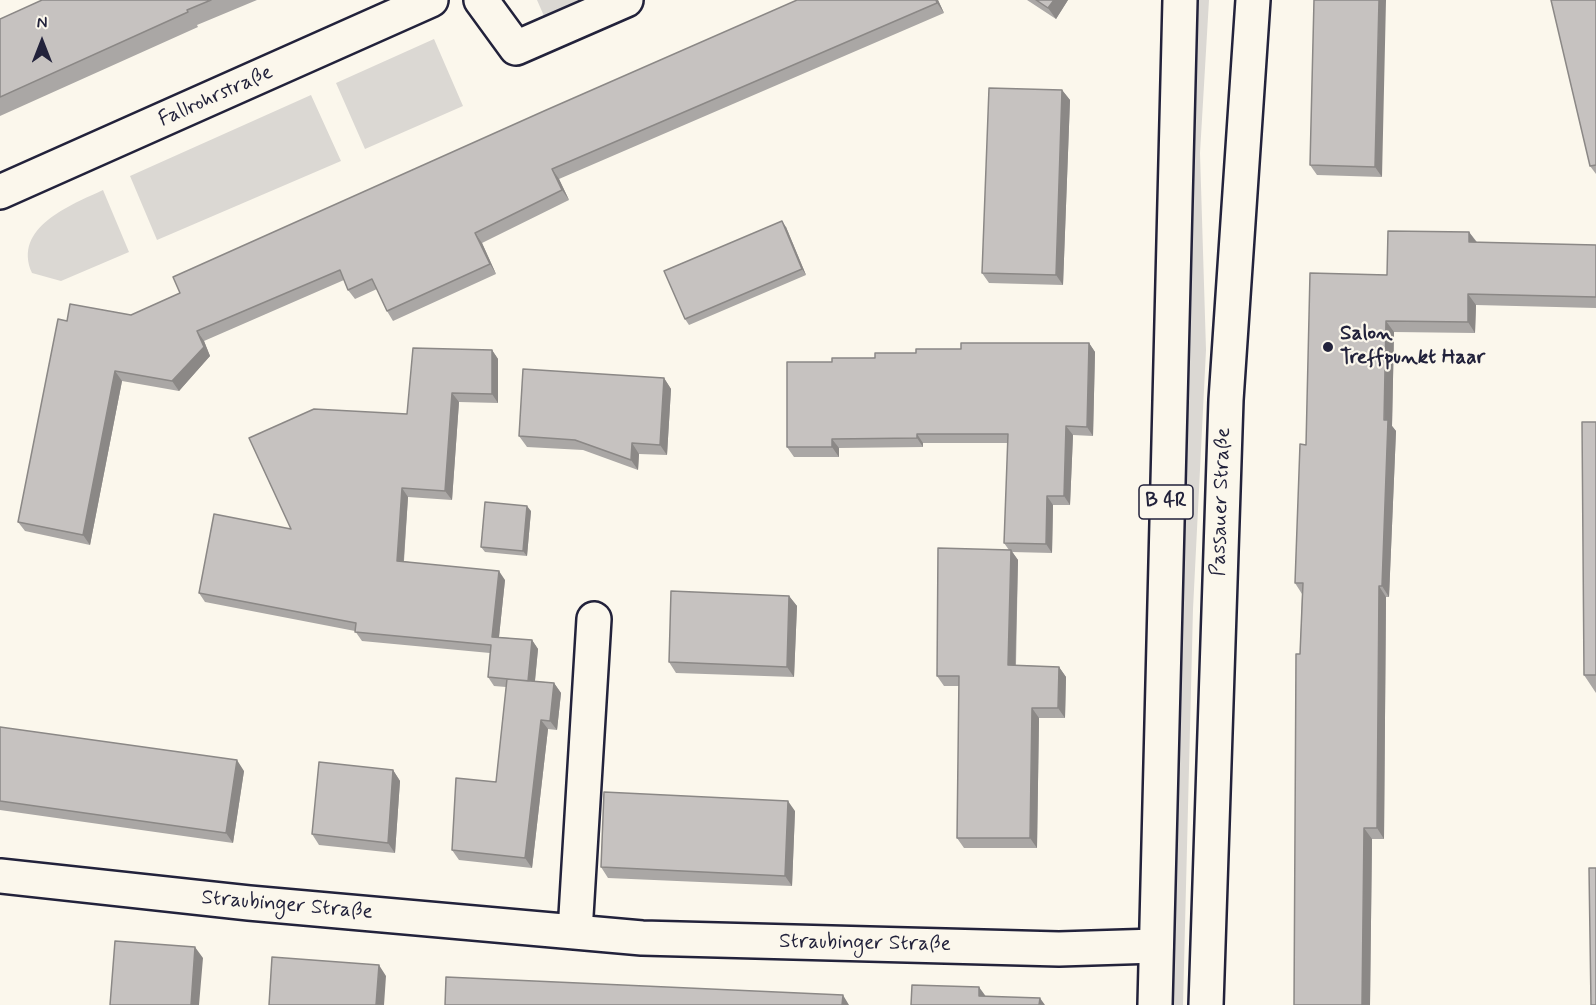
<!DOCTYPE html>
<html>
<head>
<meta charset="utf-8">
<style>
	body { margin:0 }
	#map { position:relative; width:1596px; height:1005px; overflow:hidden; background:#fbf7ec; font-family:Mynerve,sans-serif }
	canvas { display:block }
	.north { position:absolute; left:12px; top:12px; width:60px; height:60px; -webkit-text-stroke:4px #fbf7ec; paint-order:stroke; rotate:0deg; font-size:16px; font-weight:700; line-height:24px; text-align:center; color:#22223b }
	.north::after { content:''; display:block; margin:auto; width:21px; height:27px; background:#22223b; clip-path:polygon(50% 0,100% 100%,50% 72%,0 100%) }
</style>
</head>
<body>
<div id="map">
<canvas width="1596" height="1005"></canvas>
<div class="north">N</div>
</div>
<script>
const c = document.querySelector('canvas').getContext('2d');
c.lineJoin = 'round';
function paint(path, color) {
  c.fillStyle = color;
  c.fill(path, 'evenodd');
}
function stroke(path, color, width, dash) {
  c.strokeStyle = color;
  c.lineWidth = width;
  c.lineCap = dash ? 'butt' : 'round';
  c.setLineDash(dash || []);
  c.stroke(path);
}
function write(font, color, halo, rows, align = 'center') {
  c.font = font + ' Mynerve,sans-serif';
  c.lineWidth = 4.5;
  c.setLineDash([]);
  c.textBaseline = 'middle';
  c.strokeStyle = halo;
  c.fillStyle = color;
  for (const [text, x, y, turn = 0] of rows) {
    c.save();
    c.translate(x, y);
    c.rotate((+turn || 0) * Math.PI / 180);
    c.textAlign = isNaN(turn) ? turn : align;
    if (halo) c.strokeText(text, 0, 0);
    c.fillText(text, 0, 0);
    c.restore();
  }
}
const green = new Path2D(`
	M537,0H579L544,16Z
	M1197,0H1209L1200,153L1206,350L1193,609L1183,1005H1170Z
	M434,39L463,106L365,149L336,83Z
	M311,95L341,161L157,240L130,176Z
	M103,190L129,252L61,281L32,273C12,227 71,205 103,190Z`);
const minor = new Path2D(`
	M481,0L516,48L626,0
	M0,192L431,0
	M0,876L249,903L642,938L1059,949L1156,946
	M575,932L594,619`);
const major = new Path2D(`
	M1155,1005L1180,0
	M1206,1005L1226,400L1253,0`);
const wall = new Path2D(`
	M42,0H257L197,25L198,27L0,116V19Z
	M938,0L944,13L559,179L569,200L482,243L496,274L393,321L387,311L377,289L355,299L348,290L344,280L204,341L210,356L179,391L122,381L90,545L25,531L18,522L67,321L131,315Z
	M1027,0H1068L1056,19Z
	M1314,0L1382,177L1317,175L1310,165Z
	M1596,0V174L1590,166Z
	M1062,90L1070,100L1063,285L989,283L982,273Z
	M786,227L806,275L689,325L685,319Z
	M1469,232L1477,242L1596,245V308L1476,305L1475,333L1394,332L1392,426L1396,431L1389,597H1386L1384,839H1372L1370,1005H1294L1300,654L1302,594L1295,583L1306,445L1387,275Z
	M1089,343L1095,352L1093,436L1073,435L1070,505H1053L1052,553L1012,552L1018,560L1016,665L1059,667L1066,677L1065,718H1039L1037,848H964L957,838L959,686H944L937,676L1009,550L1004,543L1008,443H923V447L839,448V457H794L787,447L832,362L961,349Z
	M492,350L498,359V403L459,402L452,500L408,497L404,561L505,580L499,637L532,640L538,649L535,681L554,683L561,693L557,730L548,729L532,868L459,860L452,850L496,782L506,687L494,686L488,677L490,653L362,641L355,631L205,602L199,593L291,529L407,414Z
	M664,378L671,389L667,455L639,454L638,470L583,450L527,447L519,436Z
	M1596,422V693L1584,675Z
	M531,511L527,556L485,552L481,547Z
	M789,596L797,606L794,677L676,673L669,662Z
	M0,727L244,771L233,843L0,810Z
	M393,770L400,781L395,853L319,845L312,834Z
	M795,811L792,886L608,878L601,867Z`);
const shadedWall = new Path2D(`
	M936,0H938L944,13L937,3Z
	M1054,0H1068L1056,19L1048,8Z
	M1379,0H1386L1382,177L1375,167Z
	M1062,90L1070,100L1063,285L1056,275Z
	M552,169L559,179L569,200L562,190Z
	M782,221L786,227L806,275L802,269Z
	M1469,232L1477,243L1469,242Z
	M475,233L482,243L496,274L490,264Z
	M1468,294L1476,305L1475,333L1468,322Z
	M1386,321L1394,332L1392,426L1396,431L1389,597L1382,586Z
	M197,331L204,341L210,356L179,391L172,381Z
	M1089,343L1095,352L1093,436L1087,427Z
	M492,350L498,359V403L492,394Z
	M115,371L122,381L90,545L83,535Z
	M664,378L671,389L667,455L660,445Z
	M452,393L459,402L452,500L445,491Z
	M1066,426L1073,435L1070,505L1064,496Z
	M917,434L923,443V447L917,438Z
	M832,439L839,448V457L832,447Z
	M632,443L639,454L638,470L631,460Z
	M402,488L408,497L403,570L397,561Z
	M1047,496L1053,505L1052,553L1046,544Z
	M527,506L531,511L527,556L523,551Z
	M1011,550L1018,560L1015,675L1008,665Z
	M499,571L505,580L498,646L492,637Z
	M1379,586L1386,597L1384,839L1377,828Z
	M789,596L797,606L794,677L787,667Z
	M532,640L538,649L534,690L528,681Z
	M1059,667L1066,677L1065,718L1058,708Z
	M554,683L561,693L557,730L550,721Z
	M1032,708L1039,718L1037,848L1030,838Z
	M541,720L548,729L532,868L525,858Z
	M237,760L244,771L233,843L226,833Z
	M393,770L400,781L395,853L388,843Z
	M788,801L795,811L792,886L785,876Z
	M1364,828L1372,839L1370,1005H1362Z
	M195,947L203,958L199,1005H191Z
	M379,965L386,976L384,1005H376Z
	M979,987L990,1002L979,996Z
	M843,995L849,1005H842Z
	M1040,998L1045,1005H1039Z`);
const building = new Path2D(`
	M42,0H211L187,10L188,12L0,97V19Z
	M797,0H936L937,3L552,169L562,190L475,233L490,264L387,311L372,279L348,290L340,270L197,331L204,347L172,381L115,371L83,535L18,522L58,319L67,321L70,304L131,315L180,293L173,277L544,111Z
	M1036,0H1054L1048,8Z
	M1314,0H1379L1375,167L1310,165Z
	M1551,0H1596V165L1590,166Z
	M989,88L1062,90L1056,275L982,273Z
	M782,221L802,269L685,319L664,271Z
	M1388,231L1469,232V242L1596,245V297L1468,294V322L1386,321L1384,420H1388L1382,586H1379L1377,828H1364L1362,1005H1294L1296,654H1300L1303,583H1295L1300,444L1306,445L1310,273L1387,275Z
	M961,343H1089L1087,427L1066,426L1064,496H1047L1046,544L1004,543L1008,434H917V438L832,439V447H787V362H832V358H875V353H916V349H961Z
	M413,348L492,350V394L452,393L445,491L402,488L397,561L499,571L492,637L532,640L528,681L488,677L491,645L355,632L356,623L199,593L214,514L291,529L249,438L314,409L407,414Z
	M523,369L664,378L660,445L632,443L631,460L575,440L519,436Z
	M1582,422H1596V675H1584Z
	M485,502L527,506L523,551L481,547Z
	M938,548L1011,550L1008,665L1059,667L1058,708H1032L1030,838H957L959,676H937Z
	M671,591L789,596L787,667L669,662Z
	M507,679L554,683L550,721L541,720L525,858L452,850L456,778L496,782Z
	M0,727L237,760L226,833L0,801Z
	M319,762L393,770L388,843L312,834Z
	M604,792L788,801L785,876L601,867Z
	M1589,868H1596V1005H1591Z
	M115,941L195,947L191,1005H110Z
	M272,957L379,965L376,1005H269Z
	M446,977L843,995L842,1005H445Z
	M912,985L979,987V996L1040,998L1039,1005H911Z`);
const markers = [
	[1328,347,6,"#22223b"]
];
const shields = [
	[1166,502,54]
];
const shieldNames = [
	["B 4R",1166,502]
];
const streetNames = [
	["Fallrohrstraße",216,97,-24],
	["Passauer Straße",1222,502,-88],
	["Straubinger Straße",287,906,5],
	["Straubinger Straße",865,944,1]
];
const poiNames = [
	["Salon",1340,335],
	["Treffpunkt Haar",1340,359]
];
paint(green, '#dbd8d3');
stroke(minor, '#22223b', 38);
stroke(major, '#22223b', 38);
stroke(minor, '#fbf7ec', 33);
stroke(major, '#fbf7ec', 33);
paint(wall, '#aaa7a5');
paint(shadedWall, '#8b8886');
paint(building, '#c6c2c0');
stroke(building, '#8b8886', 1.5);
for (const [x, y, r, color] of markers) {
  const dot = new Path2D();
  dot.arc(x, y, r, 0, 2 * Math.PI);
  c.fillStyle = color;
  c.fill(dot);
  stroke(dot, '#fbf7ec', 2);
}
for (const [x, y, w] of shields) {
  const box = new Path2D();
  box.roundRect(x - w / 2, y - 17, w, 34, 4.5);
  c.fillStyle = '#fbf7ec';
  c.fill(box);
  stroke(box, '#22223b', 1.5);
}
write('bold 20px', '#22223b', null, shieldNames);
write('21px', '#22223b', '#fbf7ec', streetNames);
write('bold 21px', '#22223b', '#fbf7ec', poiNames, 'left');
</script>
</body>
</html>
